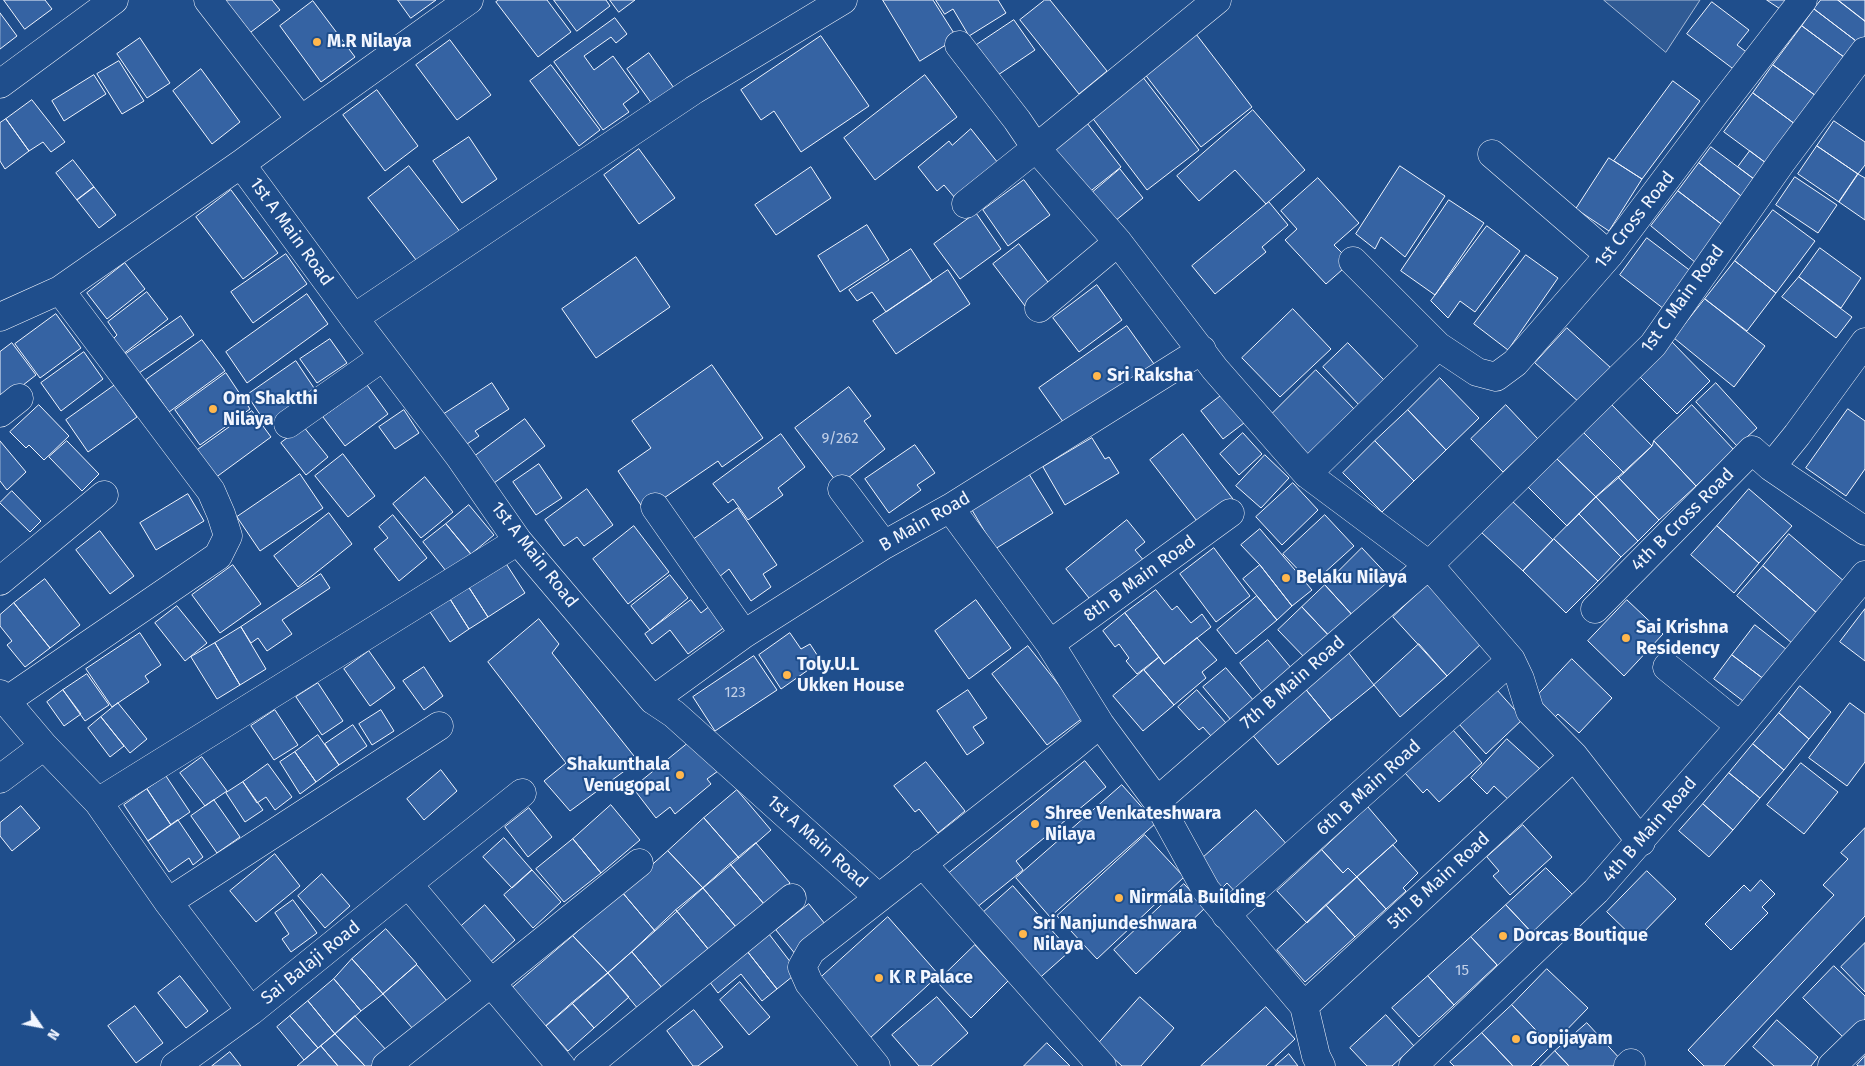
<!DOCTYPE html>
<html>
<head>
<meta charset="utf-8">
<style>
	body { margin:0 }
	#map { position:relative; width:1865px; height:1066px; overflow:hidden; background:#1f4e8c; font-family:"Fira Sans",sans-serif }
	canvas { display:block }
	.north { position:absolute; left:15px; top:1001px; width:50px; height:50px; -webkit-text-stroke:4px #1f4e8c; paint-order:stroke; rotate:123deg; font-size:14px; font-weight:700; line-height:20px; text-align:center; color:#f2f6ff }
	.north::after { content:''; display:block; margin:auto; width:18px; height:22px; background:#f2f6ff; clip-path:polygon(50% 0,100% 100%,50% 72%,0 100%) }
</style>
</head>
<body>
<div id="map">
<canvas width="1865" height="1066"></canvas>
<div class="north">N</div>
</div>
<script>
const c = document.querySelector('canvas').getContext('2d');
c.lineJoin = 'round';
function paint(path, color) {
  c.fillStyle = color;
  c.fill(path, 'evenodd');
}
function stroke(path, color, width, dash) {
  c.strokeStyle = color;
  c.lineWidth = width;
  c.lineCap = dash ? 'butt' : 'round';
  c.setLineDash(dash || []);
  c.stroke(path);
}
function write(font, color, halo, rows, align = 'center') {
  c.font = font + ' "Fira Sans",sans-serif';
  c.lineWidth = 4;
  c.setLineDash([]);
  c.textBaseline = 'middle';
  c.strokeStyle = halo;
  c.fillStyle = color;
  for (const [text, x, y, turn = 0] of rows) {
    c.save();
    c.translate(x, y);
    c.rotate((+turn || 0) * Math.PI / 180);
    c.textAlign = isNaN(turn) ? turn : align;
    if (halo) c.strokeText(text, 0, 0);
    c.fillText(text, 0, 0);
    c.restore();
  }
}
const built = new Path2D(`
	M1604,0H1700L1666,52Z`);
const building = new Path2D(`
	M4,0H45L52,9L25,29Z
	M221,0H272L280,10L247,35Z
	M398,0H436L411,18Z
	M499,0H547L571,32L538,57L496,2Z
	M554,0H606L610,6L577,31Z
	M610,0H635L619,12Z
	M883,0H933L957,38L920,61Z
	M936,0H998L1006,13L969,36L953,9L945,14Z
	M1045,0H1050L1107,71L1079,94L1020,20Z
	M1767,0H1791L1784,11Z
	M1821,0H1838L1865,21V38L1860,44L1814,9Z
	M1838,0H1865V21Z
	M313,1L355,57L321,82L280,26Z
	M1712,2L1749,30L1737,45L1749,54L1736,71L1687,34Z
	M1814,9L1860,44L1848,60L1802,26Z
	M0,13L17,36L0,49Z
	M615,18L627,34L616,43L611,37L584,56L594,70L613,56L639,92L623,104L629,112L603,130L554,62Z
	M1014,20L1035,50L992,79L972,48Z
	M1802,26L1848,60L1819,98L1773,65Z
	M1196,34L1252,107L1201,147L1144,73Z
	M821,36L869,106L801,152L774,111L761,120L741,90Z
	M140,38L170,83L147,98L117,54Z
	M450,40L491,95L457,120L416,65Z
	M649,53L674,88L652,104L627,69Z
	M119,61L144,101L122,114L97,74Z
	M551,65L600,130L579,146L530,81Z
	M1773,65L1819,98L1799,127L1753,93Z
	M201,69L240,122L212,144L173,91Z
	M94,75L106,94L64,121L52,101Z
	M925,75L957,117L875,180L844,138Z
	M1142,76L1199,150L1147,190L1091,116Z
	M1673,81L1700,101L1642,179L1614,161Z
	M377,90L418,146L385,171L343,115Z
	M1753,93L1799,127L1770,166L1724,132Z
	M32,100L65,142L51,152L43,142L29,151L6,119Z
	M1253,110L1305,170L1266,204L1235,170L1199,201L1177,176Z
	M6,119L29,151L5,169L0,161V123Z
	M1834,121L1865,142V165L1858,174L1817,146Z
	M1087,123L1121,167L1083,197L1049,152Z
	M971,129L998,163L955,198L944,185L937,191L918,167L949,141L952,145Z
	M469,137L497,179L462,203L433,161Z
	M1817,146L1858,174L1839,202L1798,174Z
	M1711,147L1758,182L1745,199L1699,163Z
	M639,149L675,198L639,224L604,175Z
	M1750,151L1770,166L1758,182L1738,167Z
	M1609,158L1642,179L1609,231L1576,209Z
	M73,160L94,187L77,200L56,173Z
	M1699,163L1745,199L1724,226L1678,191Z
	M409,166L461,233L420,265L368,198Z
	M1400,166L1445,196L1405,257L1381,237L1375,249L1356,234Z
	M811,167L831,198L776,235L755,205Z
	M1120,169L1143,198L1109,226L1086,198Z
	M1858,174L1865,178V220L1839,202Z
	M1795,177L1837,205L1818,233L1776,205Z
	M1318,178L1359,223L1334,245L1351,262L1326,284L1285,240L1297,229L1281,211Z
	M1024,180L1050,215L1008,246L983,210Z
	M94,187L116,215L99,228L77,200Z
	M231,190L278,253L243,279L196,217Z
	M1678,191L1724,226L1696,263L1651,226Z
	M1449,200L1484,223L1435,295L1401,271Z
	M1269,202L1288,225L1262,247L1266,252L1215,294L1192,266Z
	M1773,210L1815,241L1776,293L1735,261Z
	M976,213L1001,249L960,279L934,244Z
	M867,225L889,260L840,292L818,256Z
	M1487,226L1520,251L1475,312L1460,301L1448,318L1431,301Z
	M1647,238L1692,272L1664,309L1620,275Z
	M1019,244L1051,286L1025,306L993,264Z
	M1820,248L1861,278L1841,308L1799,277Z
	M911,249L932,281L886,312L872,292L857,301L849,290Z
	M286,254L307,284L253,323L231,292Z
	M1526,255L1558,278L1508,350L1474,324Z
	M636,257L670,307L596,358L562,309Z
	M1735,261L1776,293L1747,331L1705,299Z
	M125,263L145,289L107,319L87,293Z
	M948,270L970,304L896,354L873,321Z
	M1799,277L1852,317L1836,338L1782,297Z
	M1097,285L1122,320L1079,352L1053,318Z
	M147,292L168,319L122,355L112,340L117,335L108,322Z
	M307,294L328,324L247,383L226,352Z
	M1705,299L1765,346L1734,387L1674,338Z
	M1293,309L1331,349L1280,397L1242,358Z
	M56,314L81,348L40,378L15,344Z
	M181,316L194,335L139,373L120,358Z
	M1127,326L1154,364L1066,426L1039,388Z
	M1567,328L1611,368L1580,403L1535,363Z
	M330,339L347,363L317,383L300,359Z
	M202,340L225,371L169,412L146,380Z
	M1670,340L1710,381L1677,414L1637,374Z
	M12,343L36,375L0,403V352Z
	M1348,343L1385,381L1360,406L1323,367Z
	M84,352L103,379L61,411L41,383Z
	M296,361L316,391L267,425L247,395Z
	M712,365L763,438L722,467L718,461L645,511L618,471L651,448L632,421Z
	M1316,370L1357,412L1307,461L1266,420Z
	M226,373L250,409L200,445L175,410Z
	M1440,378L1479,418L1446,450L1408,410Z
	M492,383L509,409L475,431L479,436L464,446L444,414Z
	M1716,383L1757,428L1737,446L1696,402Z
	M115,385L137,417L88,452L66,420Z
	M367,385L388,414L345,446L323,417Z
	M849,387L871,416L864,421L885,449L839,485L795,428Z
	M1222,395L1244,423L1223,439L1201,411Z
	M1610,403L1652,446L1624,473L1582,431Z
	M39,405L69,436L44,460L29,445L26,448L10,432Z
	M1506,405L1538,439L1503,472L1471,439Z
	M1692,405L1734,450L1696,486L1654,441Z
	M1848,409L1865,421V469L1846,496L1806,468Z
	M404,410L419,433L395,449L379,427Z
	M1408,410L1446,450L1414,481L1375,441Z
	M252,411L271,437L215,478L196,451Z
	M525,419L545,446L494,483L475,456Z
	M303,426L328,457L306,475L281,443Z
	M1582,431L1624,473L1596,497L1555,457Z
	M1243,433L1262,454L1239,475L1220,454Z
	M781,434L805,467L778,488L783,495L748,520L733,499L728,503L713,484Z
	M1183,434L1233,499L1200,525L1150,460Z
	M1092,438L1105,459L1109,457L1119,473L1065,505L1043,467Z
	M0,441L26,472L7,490L0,481Z
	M67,441L99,474L82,491L49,457Z
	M1375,441L1414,481L1382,512L1343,473Z
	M1654,441L1696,486L1659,520L1618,477L1652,446Z
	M915,445L935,473L917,485L921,490L889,513L865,479Z
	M343,454L375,496L348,517L315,476Z
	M1265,455L1289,478L1261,508L1236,486Z
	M1555,457L1596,497L1567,526L1527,486Z
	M539,464L562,498L536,515L513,482Z
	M300,474L323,508L260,551L237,517Z
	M1029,474L1053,513L995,549L972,510Z
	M425,477L453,512L421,538L393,504Z
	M1618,477L1659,520L1638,541L1596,497Z
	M1293,483L1318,510L1282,545L1256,517Z
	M587,489L613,525L584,546L577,537L564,546L545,520Z
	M1749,489L1792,526L1759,563L1717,526Z
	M12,491L41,521L30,532L0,503Z
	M188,494L204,521L156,550L140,523Z
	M1596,497L1638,541L1621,557L1579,514Z
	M1511,500L1553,540L1523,571L1481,532Z
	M469,505L494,535L471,554L446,524Z
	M738,508L777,565L763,574L771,587L751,601L729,569L714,581L687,544Z
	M329,513L352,544L298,587L274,556Z
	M1579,514L1621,557L1598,581L1554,539Z
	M393,515L427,558L399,581L374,549L388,538L379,527Z
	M1325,515L1354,546L1312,584L1283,554Z
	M1127,520L1145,542L1135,550L1145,562L1093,603L1066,569Z
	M446,524L473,557L450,576L423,542Z
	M634,526L669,572L628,604L593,559Z
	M1717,526L1759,563L1734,593L1691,555Z
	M1260,529L1312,590L1292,606L1260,565L1241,545Z
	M100,531L134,576L110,594L76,550Z
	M1789,534L1845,582L1818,614L1763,566Z
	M1554,539L1598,581L1566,613L1523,571Z
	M1214,548L1250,596L1216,622L1180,574Z
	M1362,548L1393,581L1355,618L1325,585Z
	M505,562L525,593L488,617L468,586Z
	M233,565L261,604L220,633L192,595Z
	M1260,565L1292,606L1277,620L1243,579Z
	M1763,566L1818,614L1793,644L1737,596Z
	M321,574L330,588L282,620L292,634L267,651L258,638L251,643L241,627Z
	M670,575L688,598L650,630L631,606Z
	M45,579L80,625L50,648L14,603Z
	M1430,582L1484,641L1447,676L1393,617Z
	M1325,585L1355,618L1332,639L1302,607Z
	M468,586L488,617L469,629L450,599Z
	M1156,590L1172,610L1177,606L1191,623L1202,614L1211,627L1164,664L1125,613Z
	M1257,596L1277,620L1236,654L1217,630Z
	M450,599L469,629L450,642L430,612Z
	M691,600L701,613L711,605L726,626L688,654L670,630L652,644L645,634Z
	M976,600L1011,648L969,679L935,631Z
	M1627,600L1663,634L1624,676L1588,641Z
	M14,603L50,648L25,667L7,645L12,641L0,626V615Z
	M177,606L207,643L185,661L155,623Z
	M1302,607L1332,639L1308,661L1278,630Z
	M1865,609V661L1840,642Z
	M1125,613L1159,657L1137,674L1126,661L1129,658L1119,644L1115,647L1103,631Z
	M539,619L559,644L552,653L638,761L570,811L544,781L566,763L488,662Z
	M1755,625L1791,653L1769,683L1732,655Z
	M241,627L266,669L240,685L215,643Z
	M140,633L161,665L145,676L149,682L112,707L86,669Z
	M790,633L801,649L810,644L821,661L781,689L759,655Z
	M1197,638L1217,660L1202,672L1206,678L1174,705L1144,670L1159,657L1164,664Z
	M1268,640L1292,669L1263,693L1240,663Z
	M215,643L240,685L217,699L191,657Z
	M1419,644L1447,676L1400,717L1374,685Z
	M1028,646L1084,717L1047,745L992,674Z
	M369,651L395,688L370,706L344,669Z
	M1347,651L1374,685L1331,720L1303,686Z
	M1732,655L1769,683L1751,707L1714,679Z
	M754,656L777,690L715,731L693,697Z
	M1572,659L1612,698L1579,733L1558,714L1555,717L1535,698Z
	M424,667L443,696L424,710L403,681Z
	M1226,668L1254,701L1231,720L1203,687Z
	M1144,670L1174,705L1143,731L1113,696Z
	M87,674L109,705L85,721L63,690Z
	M318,683L343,721L322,735L296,697Z
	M1303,686L1331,720L1278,765L1250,732Z
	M1800,686L1831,712L1809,739L1779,713Z
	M63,690L81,714L64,726L47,702Z
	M968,690L987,718L973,727L984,743L967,755L937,711Z
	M1197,690L1226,723L1211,736L1203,727L1199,730L1178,707Z
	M1497,690L1523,719L1486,754L1459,724Z
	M118,703L147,739L130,753L101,717Z
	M1850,703L1865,714V762L1847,786L1809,758Z
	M275,710L298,745L274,760L251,726Z
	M381,710L394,731L372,745L359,724Z
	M1779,713L1809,739L1784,770L1753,744Z
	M101,717L124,746L110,757L88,728Z
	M353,725L367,746L339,765L325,744Z
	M1453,730L1482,763L1439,802L1427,789L1423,793L1405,773Z
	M318,735L339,765L316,782L295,752Z
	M1507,739L1540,769L1510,801L1494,786L1487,794L1471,778Z
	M692,740L718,771L707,779L711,784L675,814L670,807L656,818L633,788Z
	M1753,744L1784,770L1760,798L1729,773Z
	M295,752L316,782L300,794L280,762Z
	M202,757L227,791L205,806L180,773Z
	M1085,761L1106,787L1016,861L1023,870L976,908L948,874Z
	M926,762L965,811L938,833L919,809L915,812L894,786Z
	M1801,763L1838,792L1804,834L1767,805Z
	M268,764L292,797L275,810L266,797L257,803L243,782Z
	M441,770L457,791L424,820L407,799Z
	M1729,773L1760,798L1733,830L1703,804Z
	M166,776L190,812L171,825L147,789Z
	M243,782L263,810L245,822L226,793Z
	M1122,785L1156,823L1050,917L1016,878Z
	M147,789L171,825L148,841L124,805Z
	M737,790L771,830L739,858L704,818Z
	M214,800L240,837L217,853L191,816Z
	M1703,804L1733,830L1709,857L1679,831Z
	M611,805L640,840L601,873L573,839Z
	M21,806L40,828L12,851L0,836V823Z
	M1368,807L1397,841L1357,877L1348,868L1343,873L1322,850Z
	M529,808L552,837L528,857L505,827Z
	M1256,810L1290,848L1238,895L1227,883L1220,890L1196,864Z
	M704,818L739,858L703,888L668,851Z
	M178,820L203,857L193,865L189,858L169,872L148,841Z
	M1523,825L1552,857L1510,895L1493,876L1499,871L1487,857Z
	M1865,828V916L1724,1066H1704L1688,1050L1834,895L1823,885L1848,859L1841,853Z
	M1145,835L1184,877L1097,959L1057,916Z
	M504,838L532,870L512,888L483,857Z
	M573,839L601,873L564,902L536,869Z
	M756,843L790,883L764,904L730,864Z
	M1393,845L1418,873L1403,888L1406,891L1386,909L1357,877Z
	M1322,850L1343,873L1348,868L1357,877L1307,923L1277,891Z
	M668,851L703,888L655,931L622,892Z
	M275,854L300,886L256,922L230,891Z
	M730,864L764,904L736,927L703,888Z
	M1546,868L1575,897L1535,936L1506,905Z
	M532,870L561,902L533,928L504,895Z
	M1647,871L1676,899L1636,940L1607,912Z
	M322,874L350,906L325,928L298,896Z
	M1357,877L1386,909L1355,937L1326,905Z
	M1761,880L1775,894L1762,907L1768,913L1731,950L1705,924L1744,885L1750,891Z
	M1184,884L1206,907L1136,974L1114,950Z
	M1013,886L1070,951L1034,983L977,918Z
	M703,888L736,927L709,950L676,910Z
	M622,892L655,931L608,973L573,936Z
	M293,900L317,933L291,952L282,939L289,934L275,913Z
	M809,904L829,929L796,955L776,930Z
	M485,905L515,940L488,964L458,929Z
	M1326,905L1355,937L1305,982L1277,950Z
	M1506,905L1535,936L1500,968L1471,937Z
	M676,910L709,950L663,989L632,952Z
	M888,917L939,975L870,1038L818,980Z
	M386,929L417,964L383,994L352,959Z
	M769,934L798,972L777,989L747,951Z
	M573,936L608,973L546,1026L511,989Z
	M1471,937L1497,965L1454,1005L1428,976Z
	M1865,943V992L1841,967Z
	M975,945L1008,981L971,1018L937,982Z
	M747,951L777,989L762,1001L741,974L718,993L709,981Z
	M632,952L663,989L639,1010L608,973Z
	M352,959L383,994L361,1011L334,979Z
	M417,965L447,1001L413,1029L383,994Z
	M1834,966L1865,996V1019L1845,1039L1803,998Z
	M1547,969L1588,1008L1551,1046L1512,1005Z
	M608,973L629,997L594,1028L572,1003Z
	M180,976L208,1011L186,1028L158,993Z
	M1428,976L1454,1005L1419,1037L1392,1008Z
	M334,979L361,1011L335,1034L308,1001Z
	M740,982L770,1017L749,1035L720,1000Z
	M937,997L968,1033L931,1066H919L892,1035Z
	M1140,997L1174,1028L1141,1066H1122L1098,1044Z
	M308,1001L335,1034L318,1048L290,1016Z
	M572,1003L594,1028L568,1051L546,1026Z
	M1512,1005L1551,1046L1531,1066H1513L1482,1033Z
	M135,1006L163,1043L136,1063L108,1026Z
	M1266,1007L1295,1039L1266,1066H1201Z
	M694,1010L723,1047L698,1066H693L667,1031Z
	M1386,1015L1414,1046L1392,1066H1367L1350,1048Z
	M290,1016L318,1048L304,1060L277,1027Z
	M355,1016L388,1052L372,1066H365L335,1034Z
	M1777,1020L1818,1057L1811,1066H1774L1753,1047Z
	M1587,1023L1622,1061L1617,1066H1569L1555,1051Z
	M1482,1033L1513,1066H1454L1450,1062Z
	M335,1034L365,1066H338L321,1046Z
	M1047,1043L1070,1066H1024Z
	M321,1046L338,1066H297L304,1060Z
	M1555,1051L1569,1066H1540Z
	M230,1052L241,1066H212Z
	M1289,1054L1298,1066H1275Z
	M1865,1056V1066H1858L1857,1065Z`);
const street = new Path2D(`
	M208,0L301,120
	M1217,0L1036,148L1118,242L1215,369L1307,474L1429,565L1511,660L1520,679L1530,711L1574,756L1641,842
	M959,45L1017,120L1036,148L966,204
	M0,84L114,0
	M1492,154L1609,255
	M241,164L354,318L459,456L518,541L653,700L674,714L879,898
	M1353,261L1438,346
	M1039,308L1118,242
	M0,317L60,290L241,164L301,120L469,0
	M354,318L694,90L843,0
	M0,413L19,398
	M288,424L383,357
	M1771,467L1797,435L1865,342
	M1307,474L1438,346L1477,372L1496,377L1515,363L1609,255L1717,111L1803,0
	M842,489L884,545
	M655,507L744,634
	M950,508L1050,644L1100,724L1157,801L1206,890L1304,1006L1316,1056L1321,1066
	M0,581L104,495
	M1595,609L1752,450L1771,467L1865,531
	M1050,644L1230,513
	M1667,667L1740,726
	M0,694L44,746L98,802L168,902L251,1011L408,884L561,1066
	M653,700L744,634L884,545L950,508L1202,350
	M6,701L218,556L228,536L221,514L211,491L60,290
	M0,779L44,746
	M1157,801L1429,565L1653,345L1783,160L1865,51
	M98,802L518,541
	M922,863L1102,1066
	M408,884L522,793
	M168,902L439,726
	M1226,915L1511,660
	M1304,1006L1574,756
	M175,1066L251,1011
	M386,1066L491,983L639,863
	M587,1066L792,898
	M876,1066L809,983L802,967L811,951L1072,747L1100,724
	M1413,1066L1596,891L1740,726L1865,575
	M1628,1066L1631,1063
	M1832,1066L1865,1034`);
const markers = [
	[317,42,5,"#ffb74d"],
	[1097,376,5,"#ffb74d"],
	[213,409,5,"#ffb74d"],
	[1286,578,5,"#ffb74d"],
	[1626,638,5,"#ffb74d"],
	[787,675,5,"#ffb74d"],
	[680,775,5,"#ffb74d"],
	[1035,824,5,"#ffb74d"],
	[1119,898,5,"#ffb74d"],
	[1023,934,5,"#ffb74d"],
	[1503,936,5,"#ffb74d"],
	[879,978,5,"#ffb74d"],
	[1516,1039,5,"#ffb74d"]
];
const numberNames = [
	["9/262",840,439],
	["123",735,693],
	["15",1462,971]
];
const poiNames = [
	["M.R Nilaya",327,42],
	["Sri Raksha",1107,376],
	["Om Shakthi",223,399],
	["Nilaya",223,420],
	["Belaku Nilaya",1296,578],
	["Sai Krishna",1636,628],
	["Residency",1636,649],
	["Toly.U.L",797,665],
	["Ukken House",797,686],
	["Shakunthala",670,765,"right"],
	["Venugopal",670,786,"right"],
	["Shree Venkateshwara",1045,814],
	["Nilaya",1045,835],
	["Nirmala Building",1129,898],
	["Sri Nanjundeshwara",1033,924],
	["Nilaya",1033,945],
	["Dorcas Boutique",1513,936],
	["K R Palace",889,978],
	["Gopijayam",1526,1039]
];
const streetNames = [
	["1st Cross Road",1635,220,-52],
	["1st A Main Road",291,232,54],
	["1st C Main Road",1683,299,-54],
	["4th B Cross Road",1683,520,-45],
	["B Main Road",925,522,-30],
	["1st A Main Road",534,555,52],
	["8th B Main Road",1140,579,-36],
	["7th B Main Road",1293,683,-41],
	["6th B Main Road",1369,788,-42],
	["4th B Main Road",1650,830,-49],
	["1st A Main Road",817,842,42],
	["5th B Main Road",1439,881,-43],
	["Sai Balaji Road",311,963,-39]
];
paint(built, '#305b95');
stroke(built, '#a8bbd7', 1);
paint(building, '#3563a3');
stroke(building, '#f2f6ff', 1);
stroke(street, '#f2f6ff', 29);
stroke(street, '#1f4e8c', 28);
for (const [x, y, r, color] of markers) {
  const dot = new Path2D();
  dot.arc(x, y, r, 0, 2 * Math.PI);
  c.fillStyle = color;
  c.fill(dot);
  stroke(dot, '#1f4e8c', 2);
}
write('15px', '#c3d1e8', null, numberNames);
write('bold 18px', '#f2f6ff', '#1f4e8c', poiNames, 'left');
write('18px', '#f2f6ff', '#1f4e8c', streetNames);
</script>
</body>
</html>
